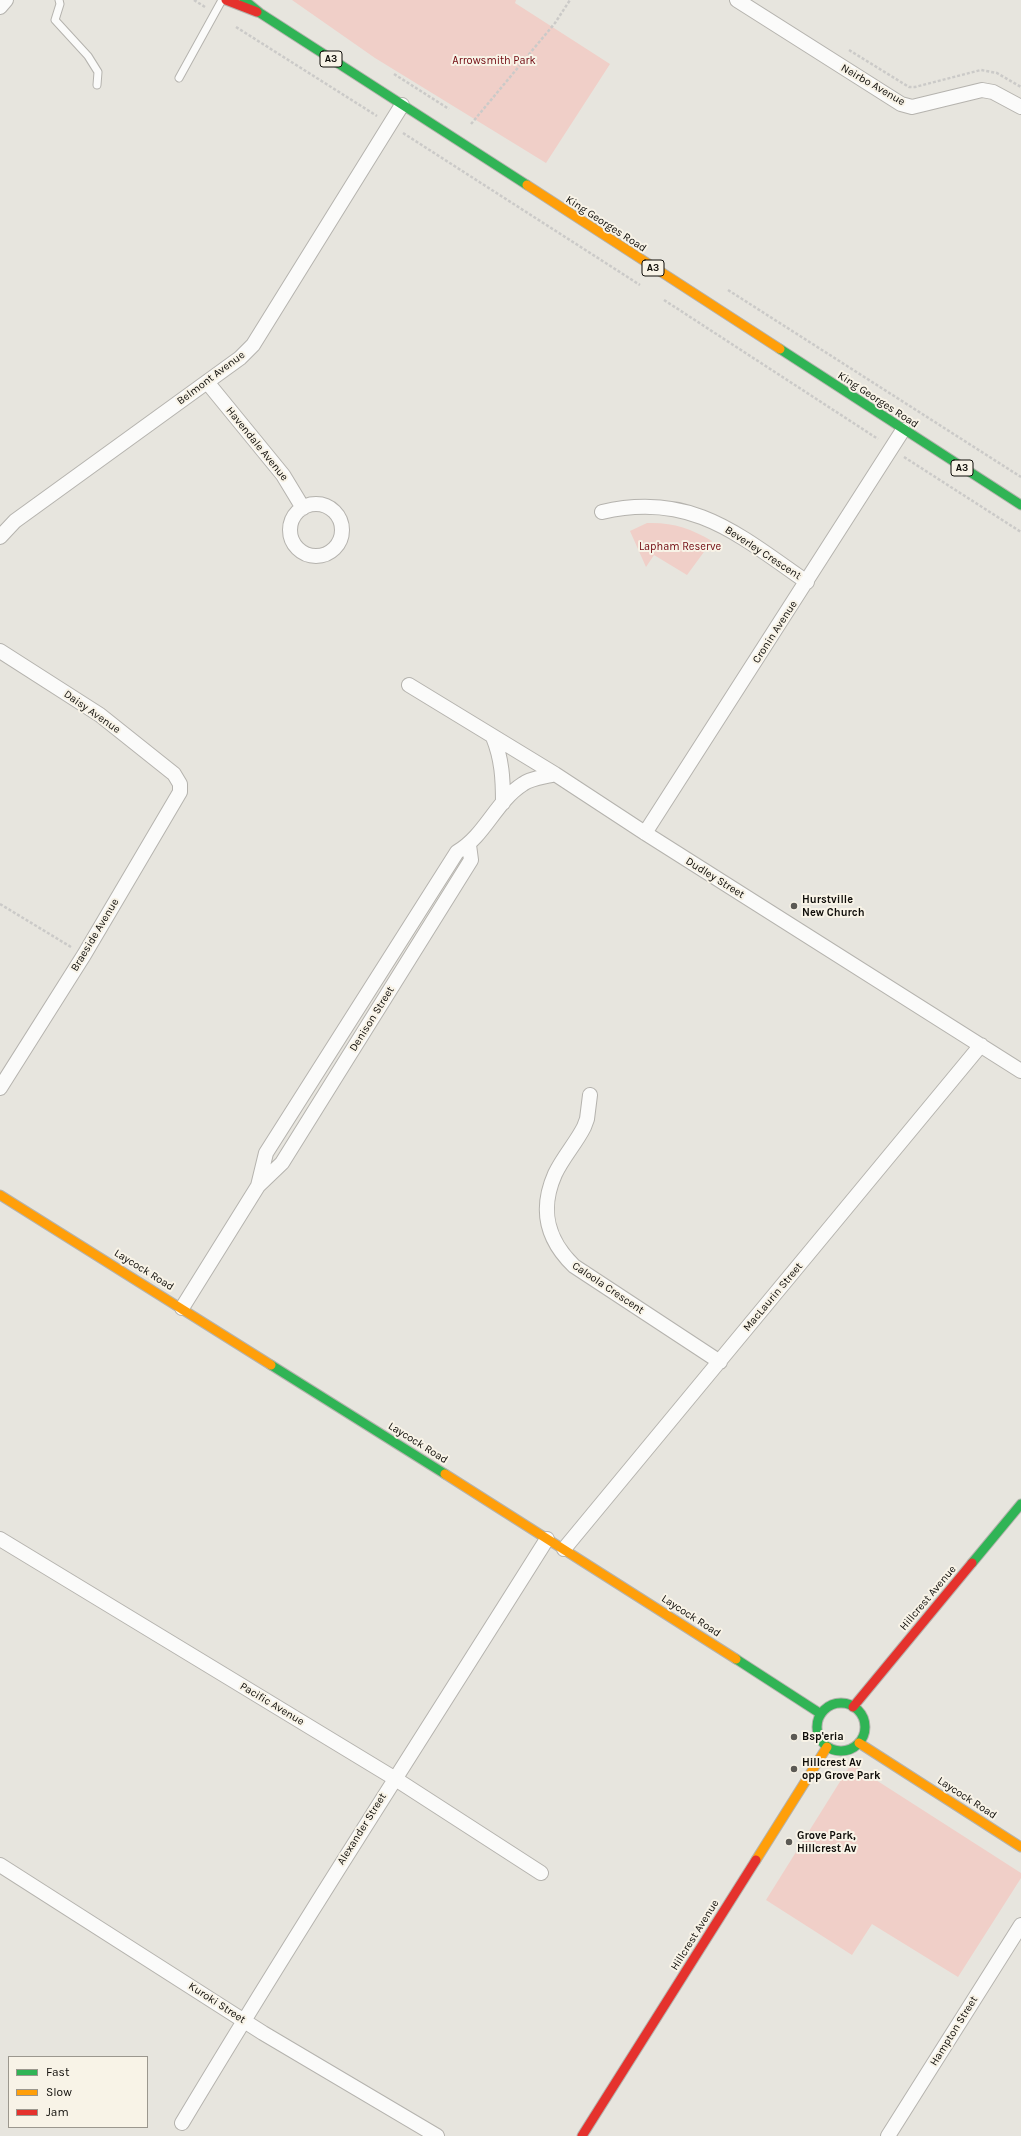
<!DOCTYPE html>
<html>
<head>
<meta charset="utf-8">
<style>
	body { margin:0 }
	#map { position:relative; width:1021px; height:2136px; overflow:hidden; background:#e7e5de; font-family:Karla,sans-serif }
	canvas { display:block }
	.legend { position:absolute; left:8px; top:2056px; width:140px; height:72px; box-sizing:border-box; background:#f8f3e7; border:1px solid #9b978e; margin:0; padding:5px 7px; list-style:none; font-size:12px; color:#0f0d09 }
	.legend li { display:flex; align-items:center; gap:8px; height:20px }
	.legend b { width:20px; border:1px solid #9b978e }
</style>
</head>
<body>
<div id="map">
<canvas width="1021" height="2136"></canvas>
<ul class="legend">
<li><b style="height:5px;background:#30b455"></b>Fast</li>
<li><b style="height:5px;background:#ff9f0a"></b>Slow</li>
<li><b style="height:5px;background:#e5322d"></b>Jam</li>
</ul>
</div>
<script>
const c = document.querySelector('canvas').getContext('2d');
c.lineJoin = 'round';
function paint(path, color) {
  c.fillStyle = color;
  c.fill(path, 'evenodd');
}
function stroke(path, color, width, dash) {
  c.strokeStyle = color;
  c.lineWidth = width;
  c.lineCap = dash ? 'butt' : 'round';
  c.setLineDash(dash || []);
  c.stroke(path);
}
function write(font, color, halo, rows, align = 'center') {
  c.font = font + ' Karla,sans-serif';
  c.lineWidth = 4;
  c.setLineDash([]);
  c.textBaseline = 'middle';
  c.strokeStyle = halo;
  c.fillStyle = color;
  for (const [text, x, y, turn = 0] of rows) {
    c.save();
    c.translate(x, y);
    c.rotate((+turn || 0) * Math.PI / 180);
    c.textAlign = isNaN(turn) ? turn : align;
    if (halo) c.strokeText(text, 0, 0);
    c.fillText(text, 0, 0);
    c.restore();
  }
}
const green = new Path2D(`
	M292,0H516L515,3L610,64L546,163L375,58Z
	M647,523C672,522 690,528 712,541L687,575L654,555L646,567L630,531Z
	M851,1764L1021,1873V1878L958,1977L872,1924L852,1955L766,1900Z`);
const path = new Path2D(`
	M194,0L205,7
	M236,27L377,116
	M849,50L909,87H915L981,70L997,73L1021,87
	M394,74L449,109
	M471,124L555,23L570,0
	M403,133L640,285
	M728,290L1021,477
	M664,300L878,439
	M904,457L1021,532
	M0,904L71,947`);
const lane = new Path2D(`
	M59,0L60,4L55,20L88,56L98,72L97,85
	M179,78L222,0`);
const street = new Path2D(`
	M737,0L901,104L912,107L982,90L993,92L1021,107
	M0,7L6,0
	M207,382L283,475L303,508
	M290 530a26 26 0 1 1 52 0a26 26 0 1 1-52 0Z
	M602,512C691,491 739,535 807,582
	M0,537L15,521L240,358L253,345L402,105
	M0,651L100,715L174,774L180,784V792L84,955L0,1088
	M409,685L555,774L645,833L1021,1071
	M493,737C502,759 503,779 503,803
	M645,833L903,430
	M590,1095L587,1119L584,1127C576,1143 563,1157 555,1174C539,1210 547,1240 574,1266L720,1362
	M258,1186L266,1153L457,852C485,836 496,801 523,784C531,778 545,777 555,774
	M182,1308L258,1186L282,1163L471,860L469,845
	M0,1539L394,1778L541,1873
	M564,1549L981,1045
	M0,1865L263,2033L437,2136
	M182,2123C300,1926 425,1733 547,1539
	M888,2136L1021,1925`);
const fast = new Path2D(`
	M244,0L260,13L527,185
	M780,349L1021,505
	M271,1365L445,1474
	M972,1563L1021,1504
	M736,1659L821,1714
	M817 1727a24 24 0 1 1 48 0a24 24 0 1 1-48 0Z`);
const slow = new Path2D(`
	M527,185L780,349
	M0,1195L271,1365
	M445,1474L736,1659
	M859,1743L1021,1847
	M756,1860L827,1747`);
const jam = new Path2D(`
	M226,0L257,12
	M853,1707L972,1563
	M582,2136L756,1860`);
const markers = [
	[794,906,4,"#5b5954"],
	[794,1737,4,"#5b5954"],
	[794,1769,4,"#5b5954"],
	[789,1842,4,"#5b5954"]
];
const shields = [
	[331,59,22],
	[653,268,22],
	[962,468,22]
];
const shieldNames = [
	["A3",331,59],
	["A3",653,268],
	["A3",962,468]
];
const parkNames = [
	["Arrowsmith Park",494,61],
	["Lapham Reserve",680,547]
];
const streetNames = [
	["Neirbo Avenue",873,85,30],
	["King Georges Road",606,224,33],
	["Belmont Avenue",211,378,-37],
	["King Georges Road",878,400,33],
	["Havendale Avenue",257,444,51],
	["Beverley Crescent",763,553,33],
	["Cronin Avenue",775,632,-57],
	["Daisy Avenue",92,712,35],
	["Dudley Street",715,878,32],
	["Braeside Avenue",95,935,-59],
	["Denison Street",372,1019,-58],
	["Laycock Road",144,1270,32],
	["Caloola Crescent",608,1288,34],
	["MacLaurin Street",773,1297,-50],
	["Laycock Road",418,1443,32],
	["Hillcrest Avenue",928,1598,-50],
	["Laycock Road",691,1616,33],
	["Pacific Avenue",272,1704,31],
	["Laycock Road",967,1798,33],
	["Alexander Street",362,1829,-58],
	["Hillcrest Avenue",695,1935,-58],
	["Kuroki Street",217,2003,33],
	["Hampton Street",954,2031,-58]
];
const poiNames = [
	["Hurstville",802,900],
	["New Church",802,913],
	["Bsp'eria",802,1737],
	["Hillcrest Av",802,1763],
	["opp Grove Park",802,1776],
	["Grove Park,",797,1836],
	["Hillcrest Av",797,1849]
];
paint(green, '#f0cfc8');
stroke(lane, '#b5b3ae', 9);
stroke(street, '#b5b3ae', 16);
stroke(fast, '#b5b3ae', 11);
stroke(slow, '#b5b3ae', 11);
stroke(jam, '#b5b3ae', 11);
stroke(path, '#cbcac8', 2.5, [3, 2]);
stroke(lane, '#fbfbfa', 7);
stroke(street, '#fbfbfa', 14);
stroke(fast, '#30b455', 9);
stroke(slow, '#ff9f0a', 9);
stroke(jam, '#e5322d', 9);
for (const [x, y, r, color] of markers) {
  const dot = new Path2D();
  dot.arc(x, y, r, 0, 2 * Math.PI);
  c.fillStyle = color;
  c.fill(dot);
  stroke(dot, '#f8f3e7', 1.5);
}
for (const [x, y, w] of shields) {
  const box = new Path2D();
  box.roundRect(x - w / 2, y - 8, w, 16, 3);
  c.fillStyle = '#f8f3e7';
  c.fill(box);
  stroke(box, '#0f0d09', 1);
}
write('bold 10px', '#0f0d09', null, shieldNames);
write('11px', '#6f060d', '#f8f3e7', parkNames);
write('11px', '#0f0d09', '#f8f3e7', streetNames);
write('bold 11px', '#0f0d09', '#f8f3e7', poiNames, 'left');
</script>
</body>
</html>
